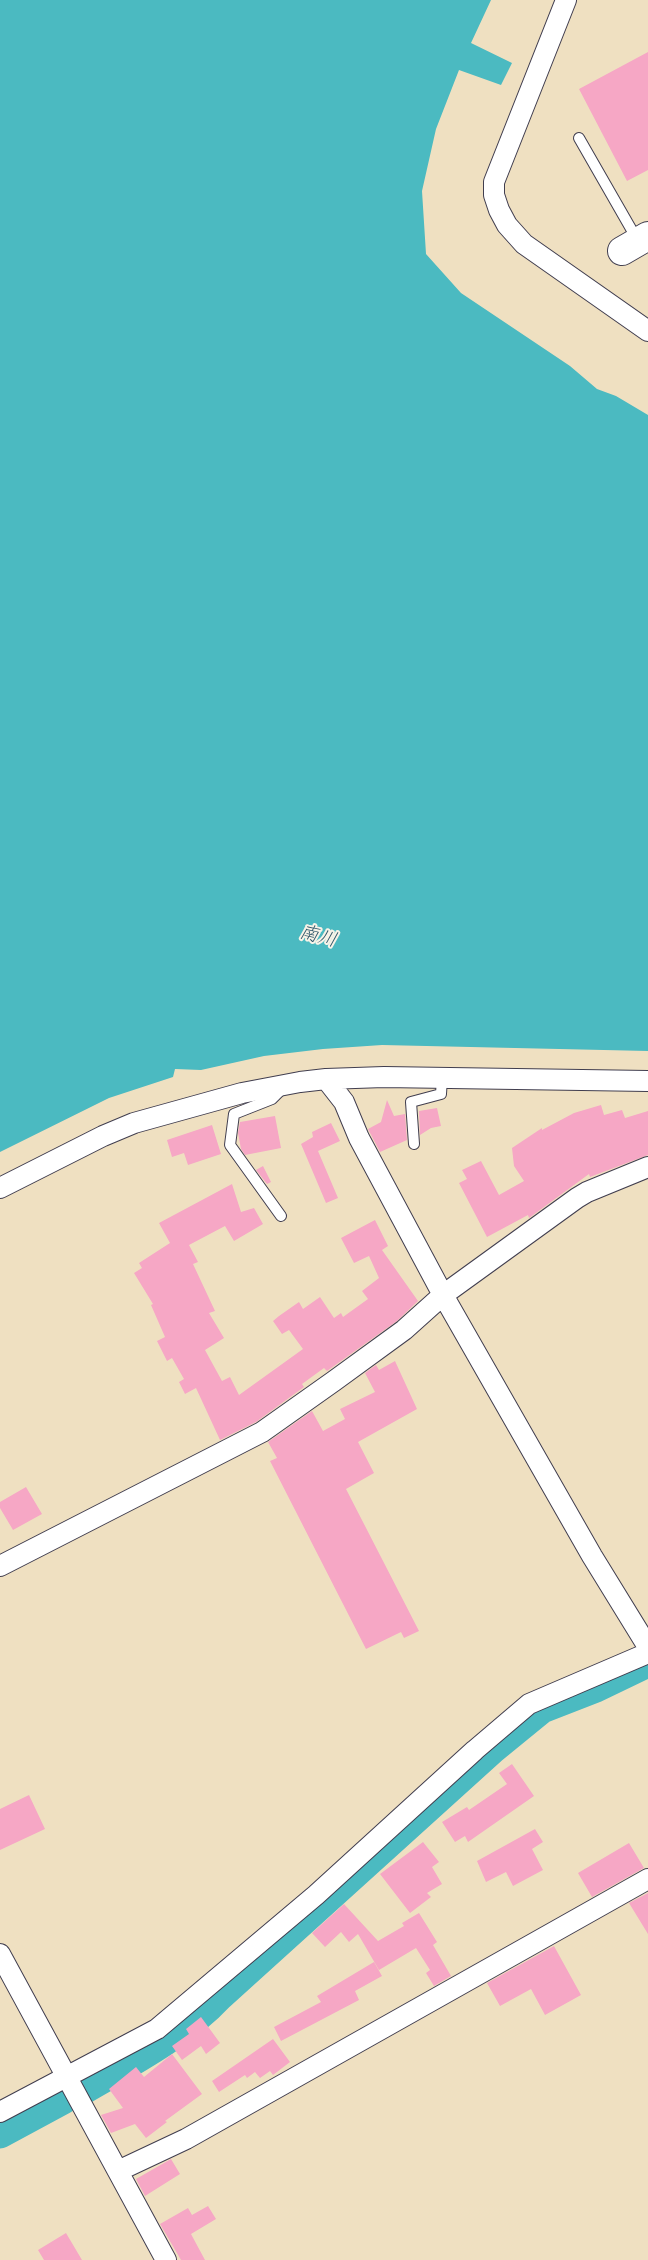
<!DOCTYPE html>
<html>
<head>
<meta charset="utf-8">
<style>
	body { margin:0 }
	canvas { display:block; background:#efe0c1 }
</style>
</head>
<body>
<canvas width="648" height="2260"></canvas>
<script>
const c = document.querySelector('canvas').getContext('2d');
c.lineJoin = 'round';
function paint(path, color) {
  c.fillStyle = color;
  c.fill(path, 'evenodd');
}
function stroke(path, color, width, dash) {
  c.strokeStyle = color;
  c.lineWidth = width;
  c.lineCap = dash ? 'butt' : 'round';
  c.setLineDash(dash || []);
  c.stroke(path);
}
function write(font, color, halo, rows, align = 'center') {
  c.font = font + ' Itim,"Klee One",sans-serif';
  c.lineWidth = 4;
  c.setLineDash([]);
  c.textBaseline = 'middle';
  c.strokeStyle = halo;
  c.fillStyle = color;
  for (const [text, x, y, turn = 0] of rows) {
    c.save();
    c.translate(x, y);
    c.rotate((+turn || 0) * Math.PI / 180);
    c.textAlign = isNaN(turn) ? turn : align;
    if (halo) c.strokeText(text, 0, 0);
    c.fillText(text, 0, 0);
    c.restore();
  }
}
const water = new Path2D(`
	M0,0H491L471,43L512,63L501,85L459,70L436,129L422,191L426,254L461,293L570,366L597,389L616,396L648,415V1051L382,1045L323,1049L264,1056L201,1070L175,1069L173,1077L109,1098L0,1152Z`);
const river = new Path2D(`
	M80,2092C126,2065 183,2036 220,1996L493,1749L542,1709L596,1688L648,1663
	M0,2134L63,2100`);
const building = new Path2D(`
	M648,52V170L627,181L579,89Z
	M387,1100L394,1116L405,1114L407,1140L380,1152L368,1129L381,1122Z
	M601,1105L604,1115L622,1110L625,1118L648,1111V1155L590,1177L589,1174L529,1218L528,1215L487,1237L459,1183L467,1179L462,1170L481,1161L499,1195L524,1181L514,1166L512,1148L542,1128V1130L574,1113Z
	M437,1108L441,1126L431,1128L420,1135L419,1111Z
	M275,1116L281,1148L245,1155L241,1149L238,1133L240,1122Z
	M331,1123L340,1141L318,1151L338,1198L326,1203L301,1144L313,1137L312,1132Z
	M212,1125L221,1154L188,1165L184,1153L172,1157L167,1140Z
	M263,1166L271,1182L267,1184L256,1170Z
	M232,1184L241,1212L254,1208L263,1224L234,1241L225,1226L189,1245L198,1262L193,1264L215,1311L209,1313L224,1338L205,1350L222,1381L230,1377L239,1395L303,1349L289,1330L282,1334L273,1321L279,1316L299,1302L303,1309L320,1297L334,1318L341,1313L343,1317L368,1299L362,1291L379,1278L369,1256L354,1263L341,1238L375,1220L388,1246L382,1250L418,1301L397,1321L327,1371L324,1368L302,1384L304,1387L256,1422L220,1440L196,1388L185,1394L179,1382L184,1379L172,1358L167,1361L157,1341L165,1337L151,1305L153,1304L134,1273L142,1268L139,1263L170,1243L159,1223Z
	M395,1361L417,1409L358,1442L374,1473L346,1489L419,1631L404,1638L401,1632L366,1649L270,1461L277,1458L268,1442L312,1411L323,1431L345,1419L340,1409L375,1392L365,1373L376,1365L379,1370Z
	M26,1487L42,1514L13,1530L0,1508V1502Z
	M512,1764L534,1796L468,1842L465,1836L455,1842L442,1822L467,1807L469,1810L507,1784L499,1773Z
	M29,1795L45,1829L0,1850V1809Z
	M535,1829L543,1842L532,1849L543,1870L513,1886L506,1872L486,1882L477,1861Z
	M423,1842L439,1862L432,1867L442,1884L427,1893L431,1897L410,1913L380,1874Z
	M629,1843L644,1868L592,1897L578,1873Z
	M648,1893V1934L629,1903Z
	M344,1904L378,1941L404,1926L402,1923L419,1913L437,1942L433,1945L451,1976L434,1986L426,1973L430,1970L416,1948L379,1970L358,1934L349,1942L341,1932L325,1947L312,1933Z
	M554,1946L581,1995L545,2015L531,1989L500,2006L487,1983Z
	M374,1962L382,1976L355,1991L359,2000L281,2041L274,2027L321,2002L317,1996Z
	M201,2017L220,2043L206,2054L201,2046L182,2060L172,2046L189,2034L186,2029Z
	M273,2039L290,2062L273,2075L270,2071L260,2078L255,2072L247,2078L245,2075L219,2092L212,2081Z
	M172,2054L202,2094L165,2121L167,2122L146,2138L135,2124L111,2133L101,2115L123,2108L109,2089L136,2067L144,2077Z
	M171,2159L180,2174L145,2196L136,2179Z
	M208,2206L216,2219L191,2234L205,2260H181L160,2224L188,2208L192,2215Z
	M66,2233L82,2260H44L38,2250Z`);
const lane = new Path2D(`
	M579,138L638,241
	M414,1144L411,1102L441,1094L442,1078
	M281,1216L230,1145L234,1114L272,1099L282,1089`);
const street = new Path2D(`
	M566,0L494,182V195L499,210L507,225L524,244L648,331
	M326,1079L344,1102L359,1138L443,1295L592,1556L648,1647
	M0,1188L103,1136L134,1123L242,1093L300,1082L326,1079L384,1077L648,1081
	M0,1566L262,1432L334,1381L404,1330L443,1295L577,1198L587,1192L648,1167
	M0,1954L166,2260
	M0,2112L157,2029L316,1895L475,1750L529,1704L648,1653
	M118,2171L186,2139L648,1879`);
const secondary = new Path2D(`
	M622,251L648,236`);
const waterNames = [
	["南川",318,937,15]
];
paint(water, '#4bbac1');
stroke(river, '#4bbac1', 29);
paint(building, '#f6a7c5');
stroke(lane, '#413e4f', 12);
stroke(street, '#413e4f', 22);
stroke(secondary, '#413e4f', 30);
stroke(lane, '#fff', 10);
stroke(street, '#fff', 20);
stroke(secondary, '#fff', 28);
write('italic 19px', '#30576a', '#f7f3e8', waterNames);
</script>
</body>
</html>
